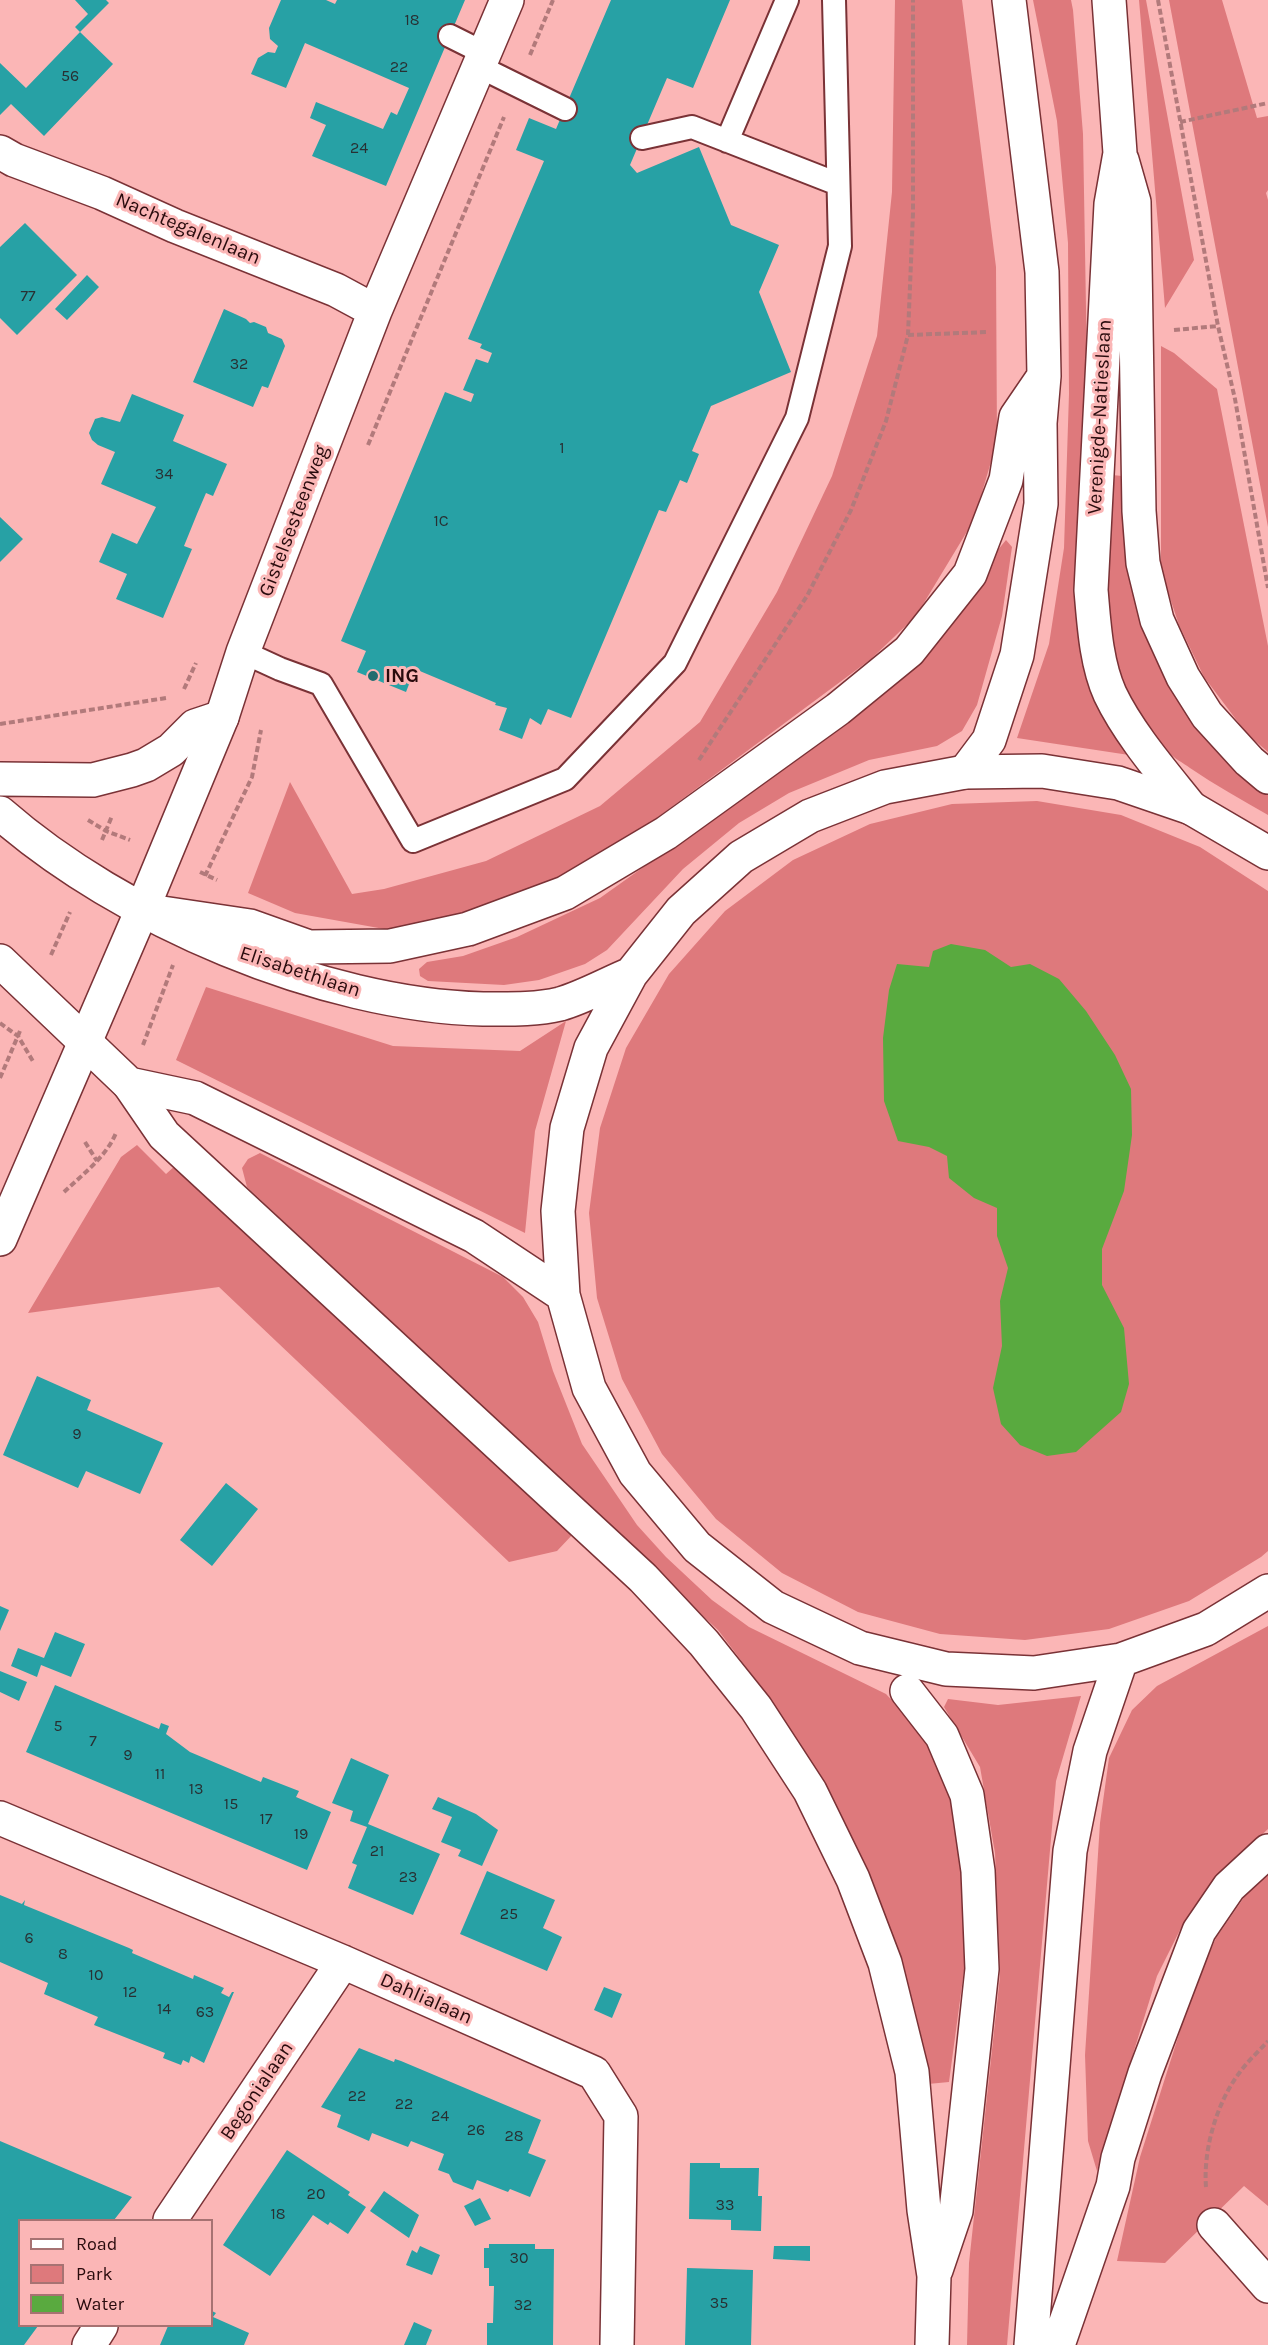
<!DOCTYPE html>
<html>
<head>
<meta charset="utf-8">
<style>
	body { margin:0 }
	#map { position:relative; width:1268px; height:2345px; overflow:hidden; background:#fbb6b6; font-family:Karla,sans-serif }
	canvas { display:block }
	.legend { position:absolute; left:18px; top:2219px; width:195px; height:108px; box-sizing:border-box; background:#fbb6b6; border:2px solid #a77272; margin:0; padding:8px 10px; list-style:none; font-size:18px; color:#290b0d }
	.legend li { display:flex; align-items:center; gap:12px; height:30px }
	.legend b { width:30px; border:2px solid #a77272 }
</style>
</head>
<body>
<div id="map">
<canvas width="1268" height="2345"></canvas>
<ul class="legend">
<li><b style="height:8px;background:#fff"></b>Road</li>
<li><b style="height:16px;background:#de797c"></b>Park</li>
<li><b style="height:16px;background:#59aa3f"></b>Water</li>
</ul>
</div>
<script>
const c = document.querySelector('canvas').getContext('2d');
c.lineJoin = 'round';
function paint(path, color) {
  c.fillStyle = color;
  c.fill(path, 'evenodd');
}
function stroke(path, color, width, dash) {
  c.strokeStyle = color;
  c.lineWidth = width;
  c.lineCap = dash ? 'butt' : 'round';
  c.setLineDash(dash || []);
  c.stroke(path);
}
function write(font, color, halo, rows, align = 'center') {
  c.font = font + ' Karla,sans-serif';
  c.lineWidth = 6;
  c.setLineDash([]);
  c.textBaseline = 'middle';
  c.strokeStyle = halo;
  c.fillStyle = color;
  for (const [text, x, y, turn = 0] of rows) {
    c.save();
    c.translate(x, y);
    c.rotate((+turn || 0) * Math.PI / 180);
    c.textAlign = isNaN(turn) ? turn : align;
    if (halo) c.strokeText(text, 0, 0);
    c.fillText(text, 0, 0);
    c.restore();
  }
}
const green = new Path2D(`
	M895,0H962L996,267L997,441L974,520L916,616L871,659L592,866L472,917L401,932L295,913L248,893L290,782L352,894L384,889L486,861L600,806L700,722L777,592L832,476L877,336L892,192Z
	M1033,0H1071L1073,10L1083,134L1088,424L1079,551L1129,755L1017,738L1049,644L1064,548L1069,394L1068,243L1057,121Z
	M1139,0H1146L1194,260L1165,308Z
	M1169,0H1222L1257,118L1268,116V190L1266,193L1268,200V527Z
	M1161,346L1174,353L1217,389L1268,646V752L1247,734L1204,677L1179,625L1161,571Z
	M1112,475L1122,476L1129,562L1228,761L1268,795V815C1242,800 1215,785 1190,768C1183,763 1174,758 1168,752C1093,674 1105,574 1112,475Z
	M1006,540L1012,547L1002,616L977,705L962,731L937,746L869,760L789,793L739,823L683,869L607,950L585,964L539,980L504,985L428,981L420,976L419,969L427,962L463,956L517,937L600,898L787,765L899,681L964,609L997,551Z
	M1037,801L1121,815L1200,847L1268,891V1551L1261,1557L1189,1601L1109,1629L1025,1640L940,1634L858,1612L782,1573L716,1519L662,1454L622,1379L597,1298L589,1213L600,1128L626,1048L669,974L725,911L793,860L870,824L952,804Z
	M206,987L393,1046L520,1051L566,1021L535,1131L525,1233L176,1060Z
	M137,1145L166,1174L176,1165L574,1533L557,1551L509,1562L219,1287L28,1313L121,1157Z
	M260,1153L503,1277L523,1297L538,1322L553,1371L582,1444L637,1525L666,1557L712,1600L749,1627L886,1694L915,1725L936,1760L951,1798L961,1859L965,1963L949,2082L928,2084L901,1965L877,1892L844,1826L771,1700L718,1630L247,1187L242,1168L248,1159Z
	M1268,1626V1829L1214,1880L1183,1924L1157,1976L1097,2171L1088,2141L1085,2055L1100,1823L1109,1758L1132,1710L1157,1686Z
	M1081,1696L1056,1781L1007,2345H967L969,2263L1000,1976L995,1853L980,1767L944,1707L948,1699L998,1705Z
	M1268,1873V2206L1244,2186L1165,2263L1117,2261L1140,2157L1193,1990L1216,1938L1245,1896Z`);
const water = new Path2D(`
	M951,944L985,950L1011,967L1030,964L1059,979L1086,1011L1115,1055L1131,1089L1132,1135L1124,1191L1102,1249V1285L1124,1328L1129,1384L1121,1412L1076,1452L1047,1456L1020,1445L1001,1424L993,1388L1002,1346L1000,1301L1008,1268L997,1236V1208L974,1198L949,1178L947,1156L929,1147L898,1141L884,1101L883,1038L889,990L897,964L929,967L933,951Z`);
const building = new Path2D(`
	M75,0H106L109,3L80,32L75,27L88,14Z
	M281,0H326L335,4L337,0H465L386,186L312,156L326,125L310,118L316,102L383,129L391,112L397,115L409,88L305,43L286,88L251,74L258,58L268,52L275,53L278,46L270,39L269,28Z
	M611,0H730L693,88L667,78L630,165L637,173L699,147L731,225L779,245L759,292L791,372L711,406L692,451L699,454L687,483L680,480L666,512L659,510L571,718L548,709L541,725L530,718L522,739L499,730L507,708L495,705L496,703L415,669L406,692L357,672L366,651L341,641L445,392L471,402L474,394L463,390L476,359L488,363L492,353L480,348L482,344L468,339L544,161L516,150L529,118L556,129Z
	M80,32L113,64L44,136L11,104L0,115V63L26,88Z
	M25,223L77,275L17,335L0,318V247Z
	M87,275L99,287L67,320L55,309Z
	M224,309L246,319L250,323L254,322L266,327L268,333L282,339L285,346L268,388L262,386L253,407L193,382Z
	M132,394L184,415L173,441L227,464L213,496L206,493L197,514L184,546L192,549L163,618L116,599L127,574L99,562L112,533L137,544L156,507L101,484L115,452L98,445L92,440L89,433L95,419L102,417L120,422Z
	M0,517L23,539L0,562Z
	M37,1376L91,1400L87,1410L163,1443L140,1494L86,1471L78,1488L3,1455Z
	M226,1483L258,1509L212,1566L180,1540Z
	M0,1606L9,1610L0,1631Z
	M55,1632L85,1644L71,1677L41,1665L37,1677L11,1666L18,1648L44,1658Z
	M0,1671L27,1682L19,1701L0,1692Z
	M55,1685L159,1729L161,1723L169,1726L166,1734L190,1752L261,1782L263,1777L299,1791L296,1797L331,1812L307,1870L26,1752Z
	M351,1758L389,1775L368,1824L440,1854L413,1915L348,1888L357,1865L352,1863L367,1827L350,1821L353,1811L332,1803Z
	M438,1797L476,1814L498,1830L482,1866L458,1856L461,1850L441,1842L452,1817L432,1809Z
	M487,1871L555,1900L543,1928L562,1937L547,1971L460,1934Z
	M0,1895L22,1904L25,1900L24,1905L129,1948L133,1950L132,1953L193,1979L194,1975L224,1988L221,1993L229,1997L232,1992H234L204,2063L191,2056L189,2063L183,2060L181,2065L163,2058L165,2053L94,2025L98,2017L44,1994L48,1983L0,1962Z
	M604,1987L622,1994L612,2018L594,2010Z
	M359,2048L394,2062L395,2059L401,2061L541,2120L528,2153L546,2160L530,2197L510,2189L508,2192L477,2180L473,2190L453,2182L449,2174L438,2170L444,2154L411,2141L408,2147L372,2133L369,2141L337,2127L341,2115L321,2107Z
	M0,2141L132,2197L114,2220H20V2326H38L24,2345H0Z
	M287,2150L350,2192L348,2195L366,2207L348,2234L330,2222L328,2225L313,2215L270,2276L223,2245Z
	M690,2163H720V2168H759L758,2196H762L761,2231L731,2230V2220L689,2219Z
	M384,2191L419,2215L409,2238L370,2211Z
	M480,2198L491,2219L475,2226L464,2206Z
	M489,2244H535V2249H554L553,2345H487V2323H493L494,2286H489V2268H484V2248H489Z
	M420,2246L440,2255L432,2275L406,2265L412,2250L417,2253Z
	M774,2246H810V2261L773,2259Z
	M687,2268L753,2270L751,2345H685Z
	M212,2311L216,2313L213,2317L249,2333L244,2345H160L168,2326H212Z
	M414,2322L432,2330L426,2345H404Z`);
const path = new Path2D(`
	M1158,0L1218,326L1235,399L1268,588
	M530,55L553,0
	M1180,122L1268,103
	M1174,330L1218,326
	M908,335L988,332
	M368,445L504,117
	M184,689L196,663
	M0,724L166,698
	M699,760L807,596L851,510L886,421L908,335L913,213V0
	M88,820L106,831L130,840
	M102,840L112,816
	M200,872L217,880
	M205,876L252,777L261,730
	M51,955L70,912
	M0,1023L18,1036L34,1063
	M143,1045L173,965
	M0,1078L20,1031
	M85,1142L97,1161
	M64,1192C83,1174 106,1157 116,1133
	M1206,2187C1203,2149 1217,2102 1240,2072C1248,2061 1259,2051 1268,2041`);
const service = new Path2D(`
	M450,36L484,53
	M478,66L565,109
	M642,138L692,127L838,184
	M727,141L787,0
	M243,652L280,669L321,684L413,841L565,779L675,663L797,418L840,246L834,0`);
const minor = new Path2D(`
	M0,152L14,160L102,193L175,226L336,290L375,311
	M142,910L222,717L243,652L375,311L507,0
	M0,1818L343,1962L594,2073L621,2116L617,2345
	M170,2220L343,1962
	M1214,2225L1268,2286
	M89,2345L101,2326`);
const secondary = new Path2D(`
	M1109,0L1120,153L1111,204L1091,590C1094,624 1096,663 1110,694C1129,734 1164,774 1191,808
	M1122,160L1134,202L1139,511L1143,563L1157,620L1183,677L1207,715L1249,761L1268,777
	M965,772L989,740L1017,655L1041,504L1040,423L1044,376L1042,272L1009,0
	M0,1239L142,910L250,926L309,947L390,946L468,929L565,893L666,833L838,709L909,651L970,574L1006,480L1016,417L1044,376`);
const primary = new Path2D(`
	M0,779L93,780L132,770L146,765L171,750L195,726L222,717
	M0,813C121,919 322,1005 483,1009C508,1009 535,1010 560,1004C582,998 609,983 631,974
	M1268,853L1191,808L1118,783L1042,771L965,772L885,787L810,816L741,857L681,911L631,974L591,1048L567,1128L558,1211L563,1295L589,1388L635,1473L697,1547L773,1607L860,1648L946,1669L1034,1673L1121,1660L1206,1629L1268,1591
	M0,961L129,1084L195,1098L474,1236L563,1295
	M1031,2345L1070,1851L1090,1751L1121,1660
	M1058,2345L1113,2186L1118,2158L1145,2073L1199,1931L1229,1887L1268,1851`);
const motorway = new Path2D(`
	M129,1084L164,1135L643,1578L704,1643L756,1708L810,1791L853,1879L885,1963L912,2072L924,2210L934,2276L932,2345
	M907,1691L942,1736L967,1795L978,1871L982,1969L956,2211L936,2270`);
const markers = [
	[373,676,6,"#206c6f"]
];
const numberNames = [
	["18",412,20],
	["22",399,67],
	["56",70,76],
	["24",359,148],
	["77",28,296],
	["32",239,364],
	["1",562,448],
	["34",164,474],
	["1C",441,521],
	["9",77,1434],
	["5",58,1726],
	["7",93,1741],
	["9",128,1755],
	["11",160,1774],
	["13",196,1789],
	["15",231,1804],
	["17",266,1819],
	["19",301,1834],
	["21",377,1851],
	["23",408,1877],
	["25",509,1914],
	["6",29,1938],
	["8",63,1954],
	["10",96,1975],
	["12",130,1992],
	["14",164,2009],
	["63",205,2012],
	["22",357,2096],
	["22",404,2104],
	["24",440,2116],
	["26",476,2130],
	["28",514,2136],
	["20",316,2194],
	["33",725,2205],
	["18",278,2214],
	["30",519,2258],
	["35",719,2303],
	["32",523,2305]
];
const streetNames = [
	["Nachtegalenlaan",188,229,23],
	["Verenigde-Natieslaan",1100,417,-87],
	["Gistelsesteenweg",294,521,-69],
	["Elisabethlaan",300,972,18],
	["Dahlialaan",426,1999,24],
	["Begonialaan",257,2091,-56]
];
const poiNames = [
	["ING",385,676]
];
paint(green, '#de797c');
paint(water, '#59aa3f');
paint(building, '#27a1a5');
stroke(service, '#7a3236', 26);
stroke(minor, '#7a3236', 36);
stroke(secondary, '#7a3236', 36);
stroke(primary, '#7a3236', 36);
stroke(motorway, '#7a3236', 36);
stroke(path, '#b27a7b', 4, [6, 3]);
stroke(service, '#fff', 22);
stroke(minor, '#fff', 33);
stroke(secondary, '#fff', 33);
stroke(primary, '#fff', 33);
stroke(motorway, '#fff', 33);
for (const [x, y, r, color] of markers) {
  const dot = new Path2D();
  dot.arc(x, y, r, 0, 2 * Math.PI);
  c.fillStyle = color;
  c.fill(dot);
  stroke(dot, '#fbb6b6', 2);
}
write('16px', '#283033', null, numberNames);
write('20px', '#290b0d', '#fbb6b6', streetNames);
write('bold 20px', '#290b0d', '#fbb6b6', poiNames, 'left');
</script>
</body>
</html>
